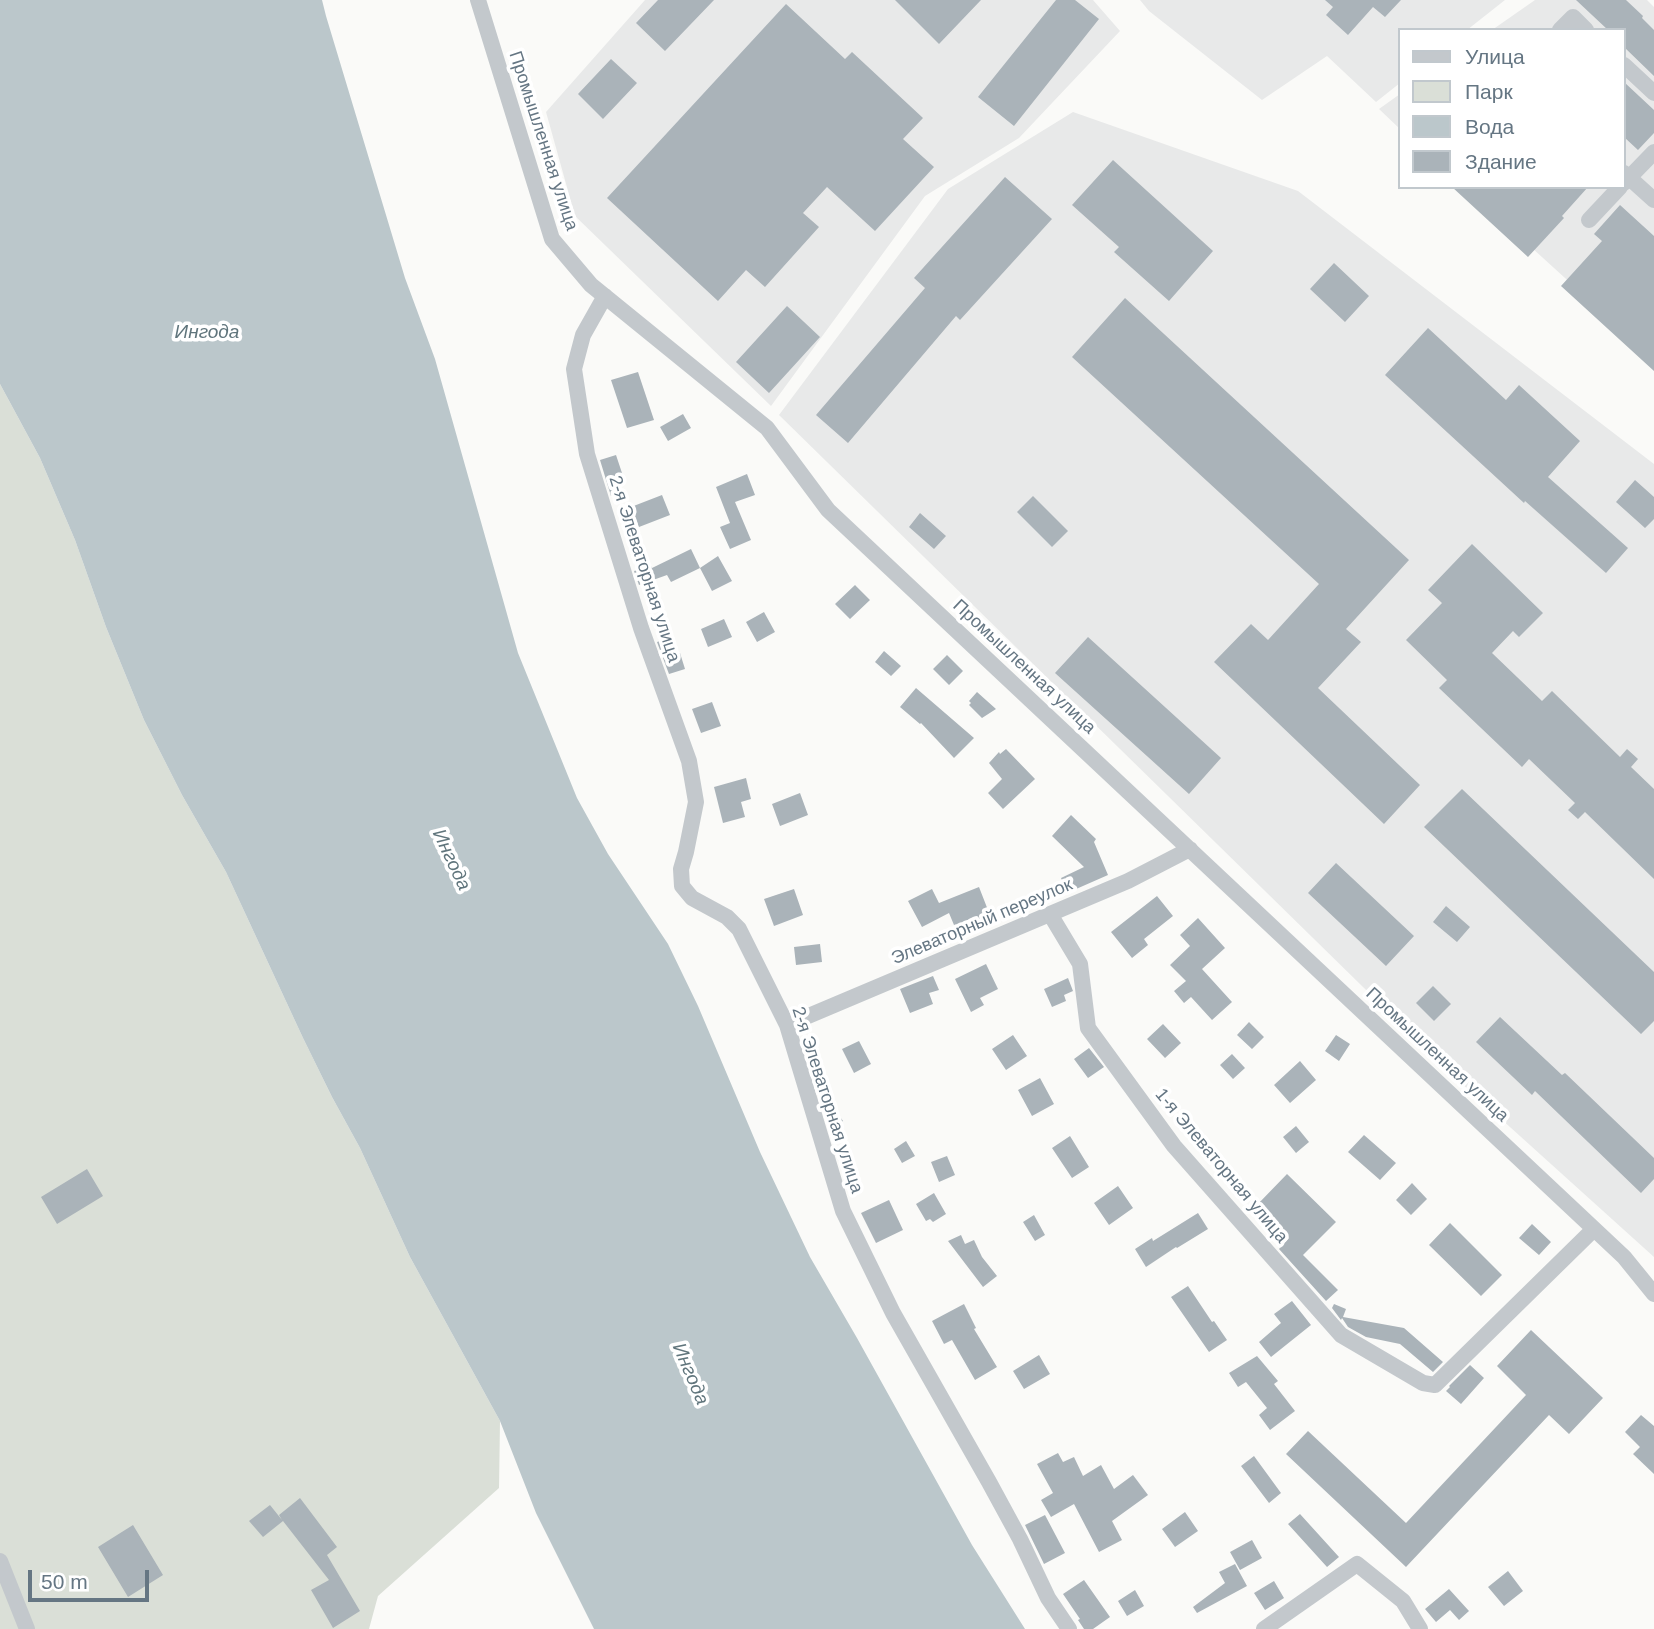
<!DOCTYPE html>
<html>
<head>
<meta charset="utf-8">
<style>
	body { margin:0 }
	#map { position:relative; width:1654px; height:1629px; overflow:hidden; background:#fafaf8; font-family:Arial,sans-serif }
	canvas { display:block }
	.legend { position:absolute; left:1398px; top:28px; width:228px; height:161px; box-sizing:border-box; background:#fff; border:2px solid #c1c8cd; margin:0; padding:9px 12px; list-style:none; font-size:21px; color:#657683 }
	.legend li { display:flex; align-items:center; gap:14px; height:35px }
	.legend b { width:35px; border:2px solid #c1c8cd }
	.scale { position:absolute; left:28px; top:1570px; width:121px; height:32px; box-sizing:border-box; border:4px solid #657683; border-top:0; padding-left:9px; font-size:21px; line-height:24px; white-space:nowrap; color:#657683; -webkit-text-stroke:5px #fff; paint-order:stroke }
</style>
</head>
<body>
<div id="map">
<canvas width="1654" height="1629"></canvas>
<ul class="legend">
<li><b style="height:9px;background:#c3c8cc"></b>Улица</li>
<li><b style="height:19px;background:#dadfd7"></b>Парк</li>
<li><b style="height:19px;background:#bbc7cb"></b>Вода</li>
<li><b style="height:19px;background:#aab3b9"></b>Здание</li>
</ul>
<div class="scale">50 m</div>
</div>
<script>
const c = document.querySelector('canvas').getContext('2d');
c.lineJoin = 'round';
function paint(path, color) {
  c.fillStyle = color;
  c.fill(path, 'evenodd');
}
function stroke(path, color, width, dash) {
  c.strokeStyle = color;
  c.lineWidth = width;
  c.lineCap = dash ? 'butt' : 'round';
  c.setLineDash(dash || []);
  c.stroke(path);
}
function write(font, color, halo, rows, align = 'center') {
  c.font = font + ' Arial,sans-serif';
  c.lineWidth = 7;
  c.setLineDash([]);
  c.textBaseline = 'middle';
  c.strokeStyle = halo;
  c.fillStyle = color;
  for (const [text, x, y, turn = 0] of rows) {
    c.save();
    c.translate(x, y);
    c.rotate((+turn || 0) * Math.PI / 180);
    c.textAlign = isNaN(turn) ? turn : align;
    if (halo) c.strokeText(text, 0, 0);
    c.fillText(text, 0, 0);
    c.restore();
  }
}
const built = new Path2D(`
	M645,0H1093L1120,31L1019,138L925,196L771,406L575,216L546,112Z
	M1140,0H1505L1467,30H1400V83L1376,102L1327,56L1262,100L1149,11Z
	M1535,0H1647L1654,7V359L1465,187H1624V30H1492Z
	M1400,94V129L1379,109Z
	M1073,112L1298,191L1654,464V1257L1459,1081L779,415L948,189Z`);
const green = new Path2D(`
	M0,384L40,458L75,540L106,627L144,720L182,795L226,872L303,1038L332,1097L360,1148L410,1257L500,1421L499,1488L378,1596L369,1629H0Z`);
const water = new Path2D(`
	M0,0H322L326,16L405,278L435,359L518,653L577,798L608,854L668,944L698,1006L760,1152L810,1257L857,1338L972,1545L1025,1629H594L536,1513L500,1421L410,1257L360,1148L332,1097L303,1038L226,872L182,795L144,720L106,627L75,540L40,458L0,384Z`);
const building = new Path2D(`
	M658,0H714L665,51L636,23Z
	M895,0H981L939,44Z
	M1056,0H1075L1099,19L1014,126L978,97Z
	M1325,0H1401L1385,17L1373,7L1348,35L1326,15L1333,7Z
	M1576,0H1626L1643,16L1642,18L1654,30V76L1624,47V30H1608Z
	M786,4L845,59L852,52L923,118L903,139L934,167L875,231L827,187L803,213L819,227L765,287L746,270L718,301L607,198Z
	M611,59L637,83L603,119L578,94Z
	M1624,82L1654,110V133L1638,150L1624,137Z
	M1113,160L1213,251L1169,301L1114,252L1119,247L1072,205Z
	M1005,177L1052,219L960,320L956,316L848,443L816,415L925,288L914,278Z
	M1452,187H1588L1562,216L1564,218L1528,257Z
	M1620,205L1654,236V371L1561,286L1602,241L1594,234Z
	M1334,263L1369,296L1345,322L1310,289Z
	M1125,298L1409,560L1346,629L1361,642L1318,688L1420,785L1384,824L1214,662L1251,624L1268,640L1319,584L1072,357Z
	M787,306L820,337L769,393L736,362Z
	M1428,328L1506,400L1519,385L1580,441L1548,477L1628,548L1606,573L1525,501L1524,503L1385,375Z
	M638,372L654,420L627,428L611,380Z
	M683,414L691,428L668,441L660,427Z
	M616,455L625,482L617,485L620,493L611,496L600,460Z
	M747,474L755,495L735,502L751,540L730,549L720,527L730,523L716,487Z
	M1635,480L1654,497V519L1645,528L1616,502Z
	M662,495L670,515L639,527L631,507Z
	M1033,496L1068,531L1052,547L1017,512Z
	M920,513L946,536L934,549L909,527Z
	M1472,544L1543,613L1519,637L1513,631L1492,653L1542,701L1552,691L1620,757L1627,749L1638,759L1631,767L1654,789V879L1585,812L1578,819L1568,810L1575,803L1529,759L1522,767L1439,688L1447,680L1406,640L1442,603L1428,590Z
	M691,549L700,568L671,582L667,575L639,585L634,571L651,566L652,568Z
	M718,556L732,581L712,591L700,568Z
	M855,585L870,600L850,619L835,604Z
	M764,612L775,632L757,642L746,622Z
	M724,619L732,637L708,647L701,629Z
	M1088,637L1221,758L1189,794L1055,673Z
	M669,638L675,655L680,653L685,669L669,674L657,642Z
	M884,651L901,666L891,676L875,662Z
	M947,655L963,671L949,685L933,669Z
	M916,688L974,738L954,758L921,723L920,724L900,707Z
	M977,692L996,709L982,718L969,705L971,703L969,701Z
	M712,702L721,726L701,733L692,709Z
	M1006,749L1035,779L1003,809L988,793L1002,779L989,763L999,752L1000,754Z
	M746,778L751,799L741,802L745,817L723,823L714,787Z
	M1462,789L1654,972V1021L1641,1034L1424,827Z
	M800,793L808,815L780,826L772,804Z
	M1071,815L1096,839L1094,842L1108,875L1067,893L1061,878L1084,867L1052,836Z
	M1336,863L1414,936L1386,966L1308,893Z
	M979,887L993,923L959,937L949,913L922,927L908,901L932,889L939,903Z
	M794,889L803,915L774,926L764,899Z
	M1157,896L1173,916L1144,939L1148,945L1132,958L1111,932Z
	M1446,906L1470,927L1457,942L1433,922Z
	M1198,918L1225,948L1202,969L1232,1002L1212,1020L1191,997L1184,1003L1174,991L1186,981L1170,965L1190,946L1180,935Z
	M820,944L822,962L796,965L794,947Z
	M986,964L998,989L980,998L984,1005L971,1012L955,979Z
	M933,976L939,990L929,993L933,1004L910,1013L900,989Z
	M1068,978L1073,991L1064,995L1066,1001L1052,1007L1044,989Z
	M1433,986L1451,1004L1434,1021L1416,1003Z
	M1500,1017L1562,1075L1565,1073L1654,1158V1179L1641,1193L1535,1091L1532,1095L1476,1042Z
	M1249,1022L1264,1037L1252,1049L1237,1035Z
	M1163,1024L1181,1043L1165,1058L1147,1039Z
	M1013,1035L1027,1056L1006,1070L992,1049Z
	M1336,1035L1350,1044L1339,1061L1325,1051Z
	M859,1041L871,1064L854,1073L842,1049Z
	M1089,1048L1104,1067L1088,1078L1074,1059Z
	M1232,1054L1245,1068L1233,1079L1220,1065Z
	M1300,1061L1316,1080L1290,1103L1274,1085Z
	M1040,1078L1054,1104L1032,1116L1018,1090Z
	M832,1105L843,1121L832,1129L827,1121L824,1110Z
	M1296,1126L1309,1142L1296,1153L1283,1137Z
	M1364,1135L1396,1163L1380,1180L1348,1152Z
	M1070,1136L1089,1167L1072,1178L1052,1148Z
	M906,1141L915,1156L902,1163L894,1149Z
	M947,1156L955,1175L939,1182L931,1162Z
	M87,1169L103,1196L57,1224L41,1197Z
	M1287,1174L1336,1222L1303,1255L1338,1290L1326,1301L1279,1249L1289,1238L1257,1205Z
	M1412,1183L1427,1199L1411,1215L1396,1200Z
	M1118,1186L1133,1208L1109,1225L1094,1203Z
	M934,1193L946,1214L933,1222L930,1219L926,1221L916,1204Z
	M889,1200L903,1230L876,1243L861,1213Z
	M1198,1213L1208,1229L1177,1248L1176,1247L1146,1267L1135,1249L1152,1238L1153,1241Z
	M1034,1215L1045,1235L1035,1241L1023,1222Z
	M1450,1223L1502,1275L1481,1296L1429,1245Z
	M1532,1224L1551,1242L1539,1255L1519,1238Z
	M961,1235L965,1244L974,1240L982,1257L997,1276L983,1287L948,1241Z
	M1188,1286L1212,1322L1214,1321L1227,1340L1209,1352L1171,1297Z
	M1292,1301L1311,1325L1271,1357L1259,1342L1281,1323L1274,1314Z
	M964,1304L976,1328L974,1329L997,1367L975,1380L952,1340L944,1344L932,1321Z
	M1334,1304L1346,1309L1343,1317L1404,1328L1443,1362L1433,1372L1400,1344L1366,1337L1348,1327L1342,1318L1341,1320L1332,1308Z
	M1531,1330L1603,1398L1569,1434L1549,1415L1406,1567L1286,1454L1308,1431L1406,1523L1526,1395L1497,1366Z
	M1039,1355L1050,1374L1024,1389L1013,1371Z
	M1257,1356L1278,1381L1274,1384L1295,1411L1270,1430L1259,1415L1267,1408L1246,1382L1238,1387L1229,1373Z
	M1470,1365L1484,1378L1461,1404L1446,1391L1450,1387L1449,1386Z
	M1641,1415L1654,1426V1474L1633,1454L1640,1447L1625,1432Z
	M1058,1453L1063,1462L1074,1457L1083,1476L1101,1465L1114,1489L1133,1475L1148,1495L1112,1521L1122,1540L1099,1552L1074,1504L1051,1517L1041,1500L1053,1493L1037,1464Z
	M1254,1456L1281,1493L1269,1503L1241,1466Z
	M300,1498L337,1547L327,1555L360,1611L333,1628L311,1590L329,1580L283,1521L263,1537L249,1521L270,1505L282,1520L279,1515Z
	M1185,1512L1198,1531L1175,1547L1162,1529Z
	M1300,1514L1339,1557L1327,1567L1288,1524Z
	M1045,1515L1065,1553L1044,1564L1025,1525Z
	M133,1525L163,1575L128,1597L98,1547Z
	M1252,1540L1262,1558L1240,1570L1230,1552Z
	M1235,1564L1247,1586L1197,1613L1193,1607L1225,1583L1219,1572Z
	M1508,1571L1523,1591L1504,1606L1488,1587Z
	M1084,1580L1110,1617L1093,1629H1084L1078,1620L1080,1619L1063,1594Z
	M1274,1581L1284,1598L1265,1610L1254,1593Z
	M1449,1589L1469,1611L1459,1620L1450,1610L1436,1622L1425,1609Z
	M1135,1590L1144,1606L1127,1616L1118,1601Z`);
const minor = new Path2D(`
	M478,0L552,239L591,285L767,428L828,510L1624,1257L1654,1294
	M1560,30L1573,17L1586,30
	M1624,65L1654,93
	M1624,173L1654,200
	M1624,183L1654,152
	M1589,220L1620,187
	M605,296L583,335L574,369L587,454L641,628L689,761L696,802L686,852L681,869L682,886L692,898L727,917L739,929L787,1025L843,1211L893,1313L989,1482L1020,1539L1048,1598L1069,1629
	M1050,914L1080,964L1088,1028L1174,1146L1341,1335L1423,1383L1435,1385L1594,1229
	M787,1025L1128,881L1190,849
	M0,1561L27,1629
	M1264,1629L1357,1564L1403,1601L1420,1629`);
const streetNames = [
	["Промышленная улица",543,141,72],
	["2-я Элеваторная улица",644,569,72],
	["Промышленная улица",1024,667,43],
	["Элеваторный переулок",982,922,-23],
	["Промышленная улица",1437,1055,43],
	["2-я Элеваторная улица",827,1100,72],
	["1-я Элеваторная улица",1221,1166,50]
];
const waterNames = [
	["Ингода",207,333],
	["Ингода",451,860,65],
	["Ингода",690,1374,67]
];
paint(built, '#e8e9e9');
paint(green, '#dadfd7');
paint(water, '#bbc7cb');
paint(building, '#aab3b9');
stroke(minor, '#c3c8cc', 16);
write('18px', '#657683', '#fff', streetNames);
write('italic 19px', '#60757c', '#fff', waterNames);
</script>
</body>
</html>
